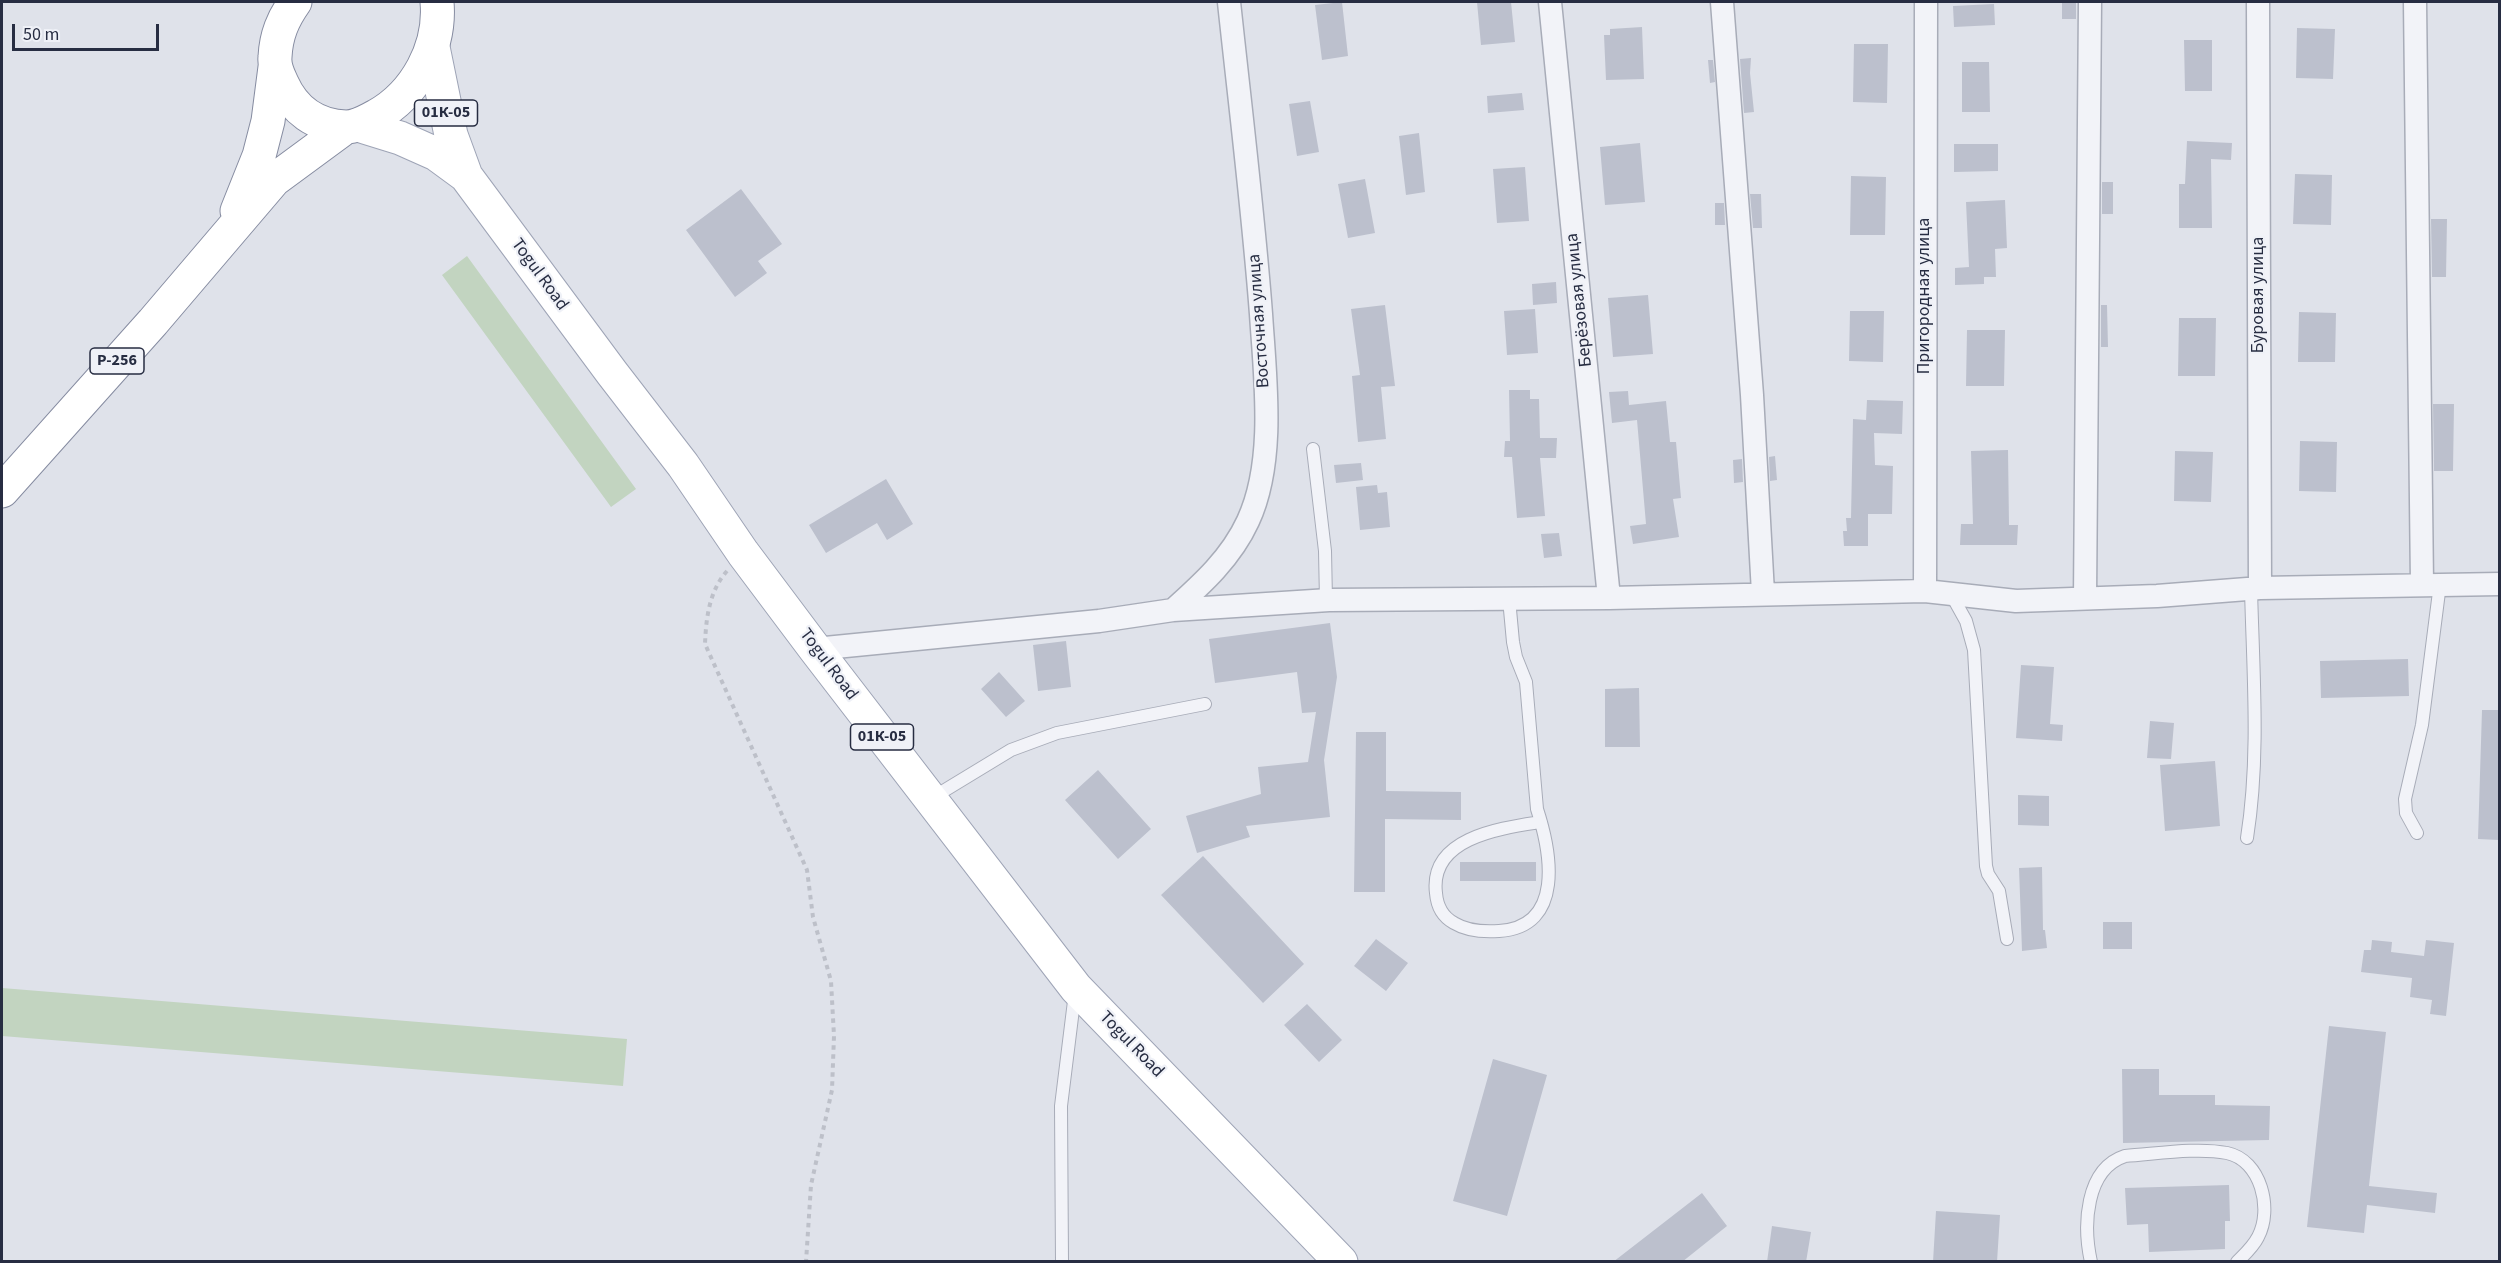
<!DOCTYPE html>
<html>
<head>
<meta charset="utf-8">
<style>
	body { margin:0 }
	#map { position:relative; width:2501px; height:1263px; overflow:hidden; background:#dfe2ea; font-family:"Source Sans 3",sans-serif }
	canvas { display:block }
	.frame { position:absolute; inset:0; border:3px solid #272d42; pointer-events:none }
	.scale { position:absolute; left:12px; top:24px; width:147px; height:27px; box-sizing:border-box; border:3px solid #272d42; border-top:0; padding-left:8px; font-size:18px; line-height:21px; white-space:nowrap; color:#272d42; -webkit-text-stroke:4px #eff1f7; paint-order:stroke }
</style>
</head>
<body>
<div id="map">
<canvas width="2501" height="1263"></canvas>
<div class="frame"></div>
<div class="scale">50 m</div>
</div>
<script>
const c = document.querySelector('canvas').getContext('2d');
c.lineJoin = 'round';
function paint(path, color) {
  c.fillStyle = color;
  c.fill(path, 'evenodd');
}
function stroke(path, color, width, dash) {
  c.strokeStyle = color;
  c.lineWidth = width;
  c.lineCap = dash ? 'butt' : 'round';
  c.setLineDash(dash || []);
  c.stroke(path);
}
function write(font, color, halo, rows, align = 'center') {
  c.font = font + ' "Source Sans 3",sans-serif';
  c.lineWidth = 4.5;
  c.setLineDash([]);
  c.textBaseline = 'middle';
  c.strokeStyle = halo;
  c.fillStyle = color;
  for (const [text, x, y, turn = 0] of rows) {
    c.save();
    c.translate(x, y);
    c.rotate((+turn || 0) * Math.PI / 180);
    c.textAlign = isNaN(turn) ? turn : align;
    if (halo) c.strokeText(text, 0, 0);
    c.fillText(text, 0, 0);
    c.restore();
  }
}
const green = new Path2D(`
	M467,256L636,489L611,507L442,275Z
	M2,988L627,1039L623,1086L2,1036Z`);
const building = new Path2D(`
	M1342,2L1348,56L1322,60L1315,5Z
	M1477,2H1511L1515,42L1481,45Z
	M2062,3H2076V19H2062Z
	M1994,4L1995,25L1954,27L1953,6Z
	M1642,27L1644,79L1606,80L1604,35H1610V29Z
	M2297,28L2335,29L2333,79L2296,78Z
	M2184,40H2212V91H2185Z
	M1854,44H1888L1887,103L1853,102Z
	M1751,58L1750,73L1754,112L1744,113L1740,59Z
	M1708,60H1713L1715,82L1710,83Z
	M1962,62H1989L1990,112H1962Z
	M1522,93L1524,110L1488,113L1487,96Z
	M1310,101L1319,152L1297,156L1289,104Z
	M1419,133L1425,192L1406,195L1399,136Z
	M2187,141L2232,143L2231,160L2211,159L2212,228H2179V184H2185Z
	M1640,143L1645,202L1605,205L1600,147Z
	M1954,144H1998V171L1954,172Z
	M1525,167L1529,221L1497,223L1493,169Z
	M2295,174L2332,175L2331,225L2293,224Z
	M1851,176L1886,177L1885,235H1850Z
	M1365,179L1375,233L1348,238L1338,184Z
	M2102,182H2113V214H2102Z
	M741,189L782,244L758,261L767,273L735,297L686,230Z
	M1750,194H1761L1762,228H1753Z
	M2005,200L2007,248L1995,249L1996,277H1984V284L1955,285V268L1969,267L1966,202Z
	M1715,203H1724L1725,225H1715Z
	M2431,219H2447L2446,277H2432Z
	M1556,282L1557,303L1533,305L1532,284Z
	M1648,295L1653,354L1613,357L1608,298Z
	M1385,305L1395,386L1381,387L1386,439L1358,442L1352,376L1360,375L1351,309Z
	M2101,305H2107L2108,347H2101Z
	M1535,309L1538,353L1507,355L1504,311Z
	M1850,311H1884L1883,362L1849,361Z
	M2299,312L2336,313L2335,362H2298Z
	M2179,318H2216L2215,376H2178Z
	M1967,330H2005L2004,386H1966Z
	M1509,390H1530V399H1539L1540,438H1557L1556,458H1540L1545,516L1517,518L1512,457H1504L1505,441H1510Z
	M1628,391L1629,405L1666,401L1670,442H1676L1681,498L1673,499L1679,537L1633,544L1630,526L1646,524L1637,420L1612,423L1609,392Z
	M1867,400L1903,401L1902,434L1874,433L1875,465L1893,466L1892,514H1868V546H1844L1843,531H1847L1846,518H1851L1853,419L1866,420Z
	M2433,404H2454L2453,471H2434Z
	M2300,441L2337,442L2336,492L2299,491Z
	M2008,450L2009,525H2018L2017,545H1960L1961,524H1973L1971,451Z
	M2175,451L2213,452L2211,502L2174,501Z
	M1775,456L1777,480L1770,481L1769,457Z
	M1742,459L1743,482L1734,483L1733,460Z
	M1361,463L1363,480L1336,483L1334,465Z
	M886,479L913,524L887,540L877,523L826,553L809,525Z
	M1377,485L1378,493L1387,492L1390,527L1360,530L1356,487Z
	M1559,533L1562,556L1544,558L1541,534Z
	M1330,623L1337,677L1324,760L1330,817L1246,826L1250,837L1197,853L1186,816L1261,794L1258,767L1308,762L1316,712L1302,713L1297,672L1215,683L1209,639Z
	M1066,641L1071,687L1038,691L1033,645Z
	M2408,659L2409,696L2321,698L2320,661Z
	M2021,665L2054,667L2050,724L2063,725L2062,741L2016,738Z
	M999,672L1025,701L1006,717L981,689Z
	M1639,688L1640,747H1605V689Z
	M2482,710H2499V840L2478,839Z
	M2150,721L2174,723L2171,759L2147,758Z
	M1356,732H1386V791L1461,792V820L1385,819V892H1354Z
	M2215,761L2220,826L2165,831L2160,765Z
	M1098,770L1151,829L1118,859L1065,800Z
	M2018,795L2049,796V826L2018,825Z
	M1203,856L1304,964L1263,1003L1161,895Z
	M1460,862H1536V881H1460Z
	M2042,867L2043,930H2045L2047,948L2022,951L2019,868Z
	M2103,922H2132V949H2103Z
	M1376,939L1408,963L1386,991L1354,966Z
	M2372,940L2392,942L2391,952L2424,956L2426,940L2454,943L2446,1016L2430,1014L2432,1000L2410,997L2412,978L2361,972L2364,950H2371Z
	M1307,1004L1342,1040L1319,1062L1284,1025Z
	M2329,1026L2386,1032L2369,1186L2437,1193L2435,1213L2367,1205L2364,1233L2307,1227Z
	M1493,1059L1547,1075L1507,1216L1453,1201Z
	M2122,1069H2159V1095H2215V1105L2270,1106L2269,1140L2123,1143Z
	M2229,1185L2230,1221H2225V1249L2149,1252L2148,1224L2127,1225L2125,1188Z
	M1702,1193L1727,1226L1682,1262H1613Z
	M1936,1211L2000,1215L1997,1262H1933Z
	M1772,1226L1811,1232L1806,1262H1767Z`);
const path = new Path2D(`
	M727,571C709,591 706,619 705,644L807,870L813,917L831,981L834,1036L832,1090L811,1185L806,1262`);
const lane = new Path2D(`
	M1313,449L1325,551L1326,600
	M1951,594L1966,621L1974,650L1986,866L1988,874L1999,891L2007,939
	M1509,599L1513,642L1516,657L1526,682L1537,809C1551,852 1565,927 1499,931C1484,932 1467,931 1454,923C1443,917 1437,906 1436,893C1429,837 1502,828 1541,822
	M932,798L1011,750L1057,733L1205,704
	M2417,833L2406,813L2405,799L2422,725L2440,584
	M2247,838C2260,756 2253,672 2251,589
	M1062,1262L1061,1106L1075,993
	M2091,1262C2083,1226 2085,1169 2125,1156C2156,1154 2197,1147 2227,1153C2261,1160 2273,1209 2258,1237C2253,1247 2245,1254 2237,1262`);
const street = new Path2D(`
	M1550,2L1609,598
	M1722,2L1752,395L1763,593
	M2258,2L2260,588
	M2415,2L2422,584
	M1925,591L1926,2
	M2085,597L2090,2
	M1173,610C1202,584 1231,558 1248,521C1276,461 1265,377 1261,314C1253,209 1240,105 1229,2
	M815,649L1099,621L1173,610L1329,600L1609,598L1925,591L2016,601L2157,596L2260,588L2500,584`);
const primary = new Path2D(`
	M433,47L451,135L466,176L612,373L683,465L743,553L815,649L1076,988L1341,1262
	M358,125L400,138L436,154L466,176`);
const highway = new Path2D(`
	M295,2C283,19 276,35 275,57C274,67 278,74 282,83C294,110 315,126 346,127C357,127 366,121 376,116C416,94 441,47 437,2
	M237,211L259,156L268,121L275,67
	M2,491L153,322L274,180L346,127`);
const shields = [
	[446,113,63],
	[117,361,54],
	[882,737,63]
];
const shieldNames = [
	["01К-05",446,113],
	["Р-256",117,361],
	["01К-05",882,737]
];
const streetNames = [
	["Togul Road",539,275,54],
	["Буровая улица",2259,295,-90],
	["Пригородная улица",1925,296,-90],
	["Берёзовая улица",1580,300,-96],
	["Восточная улица",1260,321,-94],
	["Togul Road",828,665,53],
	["Togul Road",1131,1045,46]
];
paint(green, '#c2d4c0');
paint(building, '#bcc0cd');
stroke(lane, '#a8acb8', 14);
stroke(street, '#a8acb8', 25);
stroke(primary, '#9ea4b6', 35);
stroke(highway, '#868ca1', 35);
stroke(path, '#bdc0c9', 4, [4.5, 4.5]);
stroke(lane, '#f2f3f8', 12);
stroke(street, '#f2f3f8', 22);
stroke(primary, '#fff', 33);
stroke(highway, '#fff', 33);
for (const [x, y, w] of shields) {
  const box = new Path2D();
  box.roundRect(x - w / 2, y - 13, w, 26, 4.5);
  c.fillStyle = '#eff1f7';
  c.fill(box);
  stroke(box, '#272d42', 1.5);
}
write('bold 16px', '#272d42', null, shieldNames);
write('18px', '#272d42', '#eff1f7', streetNames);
</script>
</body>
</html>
